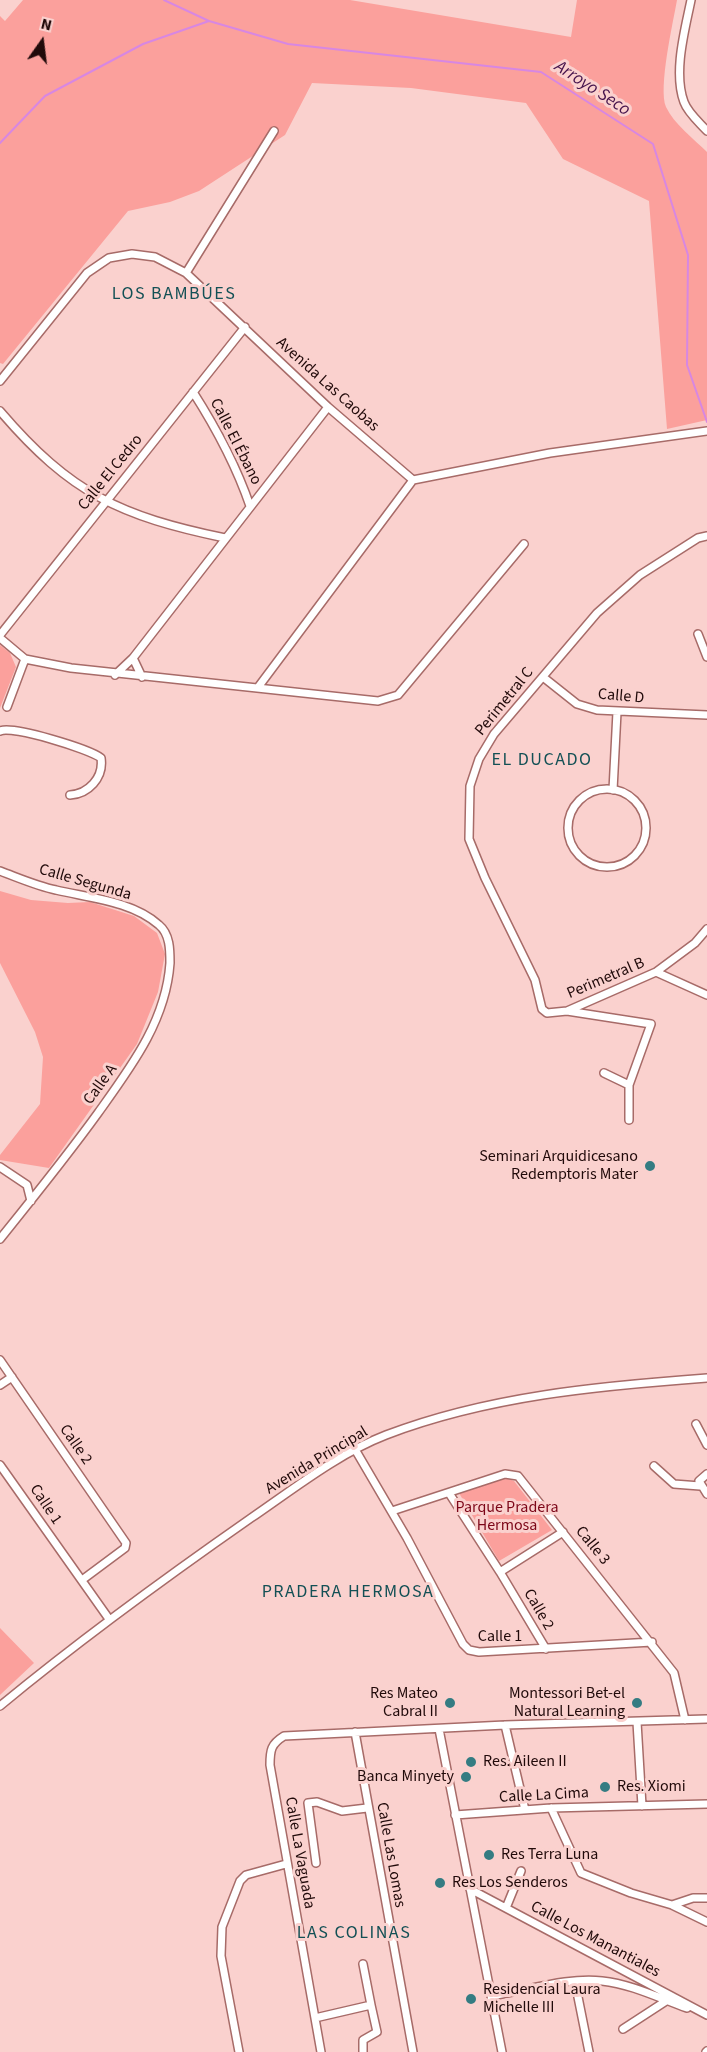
<!DOCTYPE html>
<html>
<head>
<meta charset="utf-8">
<style>
	body { margin:0 }
	#map { position:relative; width:707px; height:2052px; overflow:hidden; background:#fad1ce; font-family:"Source Sans 3",sans-serif }
	canvas { display:block }
	.north { position:absolute; left:12px; top:12px; width:60px; height:60px; -webkit-text-stroke:4px #fad1ce; paint-order:stroke; rotate:14deg; font-size:16px; font-weight:700; line-height:24px; text-align:center; color:#210a0a }
	.north::after { content:''; display:block; margin:auto; width:21px; height:27px; background:#210a0a; clip-path:polygon(50% 0,100% 100%,50% 72%,0 100%) }
</style>
</head>
<body>
<div id="map">
<canvas width="707" height="2052"></canvas>
<div class="north">N</div>
</div>
<script>
const c = document.querySelector('canvas').getContext('2d');
c.lineJoin = 'round';
function paint(path, color) {
  c.fillStyle = color;
  c.fill(path, 'evenodd');
}
function stroke(path, color, width, dash) {
  c.strokeStyle = color;
  c.lineWidth = width;
  c.lineCap = dash ? 'butt' : 'round';
  c.setLineDash(dash || []);
  c.stroke(path);
}
function write(font, color, halo, rows, align = 'center') {
  c.font = font + ' "Source Sans 3",sans-serif';
  c.lineWidth = 6;
  c.setLineDash([]);
  c.textBaseline = 'middle';
  c.strokeStyle = halo;
  c.fillStyle = color;
  for (const [text, x, y, turn = 0] of rows) {
    c.save();
    c.translate(x, y);
    c.rotate((+turn || 0) * Math.PI / 180);
    c.textAlign = isNaN(turn) ? turn : align;
    if (halo) c.strokeText(text, 0, 0);
    c.fillText(text, 0, 0);
    c.restore();
  }
}
const green = new Path2D(`
	M23,0H350L571,37L577,0H677C673,23 658,88 666,107C674,124 694,139 707,152V420L667,429L649,201L563,159L526,103L411,88L312,83L285,135L199,191L170,202L128,211L3,364L0,363V16L5,21Z
	M0,645L10,653L16,667L0,708Z
	M0,891L31,900L68,903L90,902L134,916L157,933L165,954L158,992L137,1044L49,1168L0,1160V1155L40,1104L43,1057L35,1032L0,963Z
	M503,1477L514,1481L552,1530L499,1561L459,1493Z
	M0,1628L34,1663L0,1695Z`);
const stream = new Path2D(`
	M164,0L209,21L288,44L541,72L653,144L688,255L687,365L707,422
	M0,143L45,96L143,44L209,21`);
const street = new Path2D(`
	M691,0C685,30 673,72 684,102C688,113 699,122 707,131
	M186,273L274,131
	M0,381L87,273L109,258L132,254L155,257L186,273L328,407L413,480L550,453L707,431
	M193,392C216,428 236,465 250,506
	M0,411C71,494 120,516 225,538
	M707,536L698,538L640,575L597,613L494,734L479,759L470,786L469,839L485,878L535,980L542,1009L547,1013L567,1011L656,972L707,995
	M698,634L707,657
	M0,635L245,327
	M0,638L25,659L71,668L378,701L398,695L524,544
	M133,658L142,677
	M115,675L133,658L328,407
	M543,677L577,704L597,710L707,715
	M259,686L413,480
	M7,707L25,659
	M0,731C12,725 89,749 101,758C104,778 88,794 70,795
	M568 828a39 39 0 1 1 78 0a39 39 0 1 1-78 0Z
	M613,790L617,712
	M0,871C19,878 37,886 56,890C90,898 132,901 159,925C170,934 170,950 170,963C166,1021 131,1067 98,1113C67,1156 33,1198 0,1239
	M656,972L695,943L707,929
	M567,1011L651,1024L629,1085V1120
	M604,1073L629,1085
	M0,1167L27,1185L31,1201
	M0,1360L126,1543L125,1548L82,1580
	M0,1385L12,1377
	M696,1424L707,1445
	M356,1451L407,1538L463,1644L469,1650L479,1652L652,1642
	M0,1465L109,1619
	M654,1466L674,1484L700,1486
	M707,1474L699,1481L707,1494
	M449,1493L500,1572L546,1649
	M392,1511L505,1474L518,1476L674,1673L685,1720
	M500,1572L563,1532
	M0,1706C81,1639 165,1578 251,1518C292,1490 339,1453 386,1435C488,1396 599,1386 707,1378
	M637,1722L642,1806
	M505,1725L525,1810
	M439,1729L502,2052
	M355,1732L413,2052
	M551,1808L581,1873L631,1893L672,1905L707,1922
	M455,1815L551,1808L707,1804
	M316,1863L308,1803L317,1802L342,1811L367,1808
	M470,1889L707,2015
	M672,1905L693,1898H707
	M506,1908L521,1871
	M363,1964L371,2005
	M575,1982L589,2052
	M491,1996C527,1991 566,1977 602,1981C631,1984 659,1998 687,2008
	M315,2018L371,2005L377,2032L363,2040V2052
	M623,2029L666,2001
	M239,2052L221,1956L222,1927L240,1881L246,1875L286,1864
	M321,2052L270,1765C270,1750 271,1744 284,1736L505,1725L707,1719
	M706,2052L707,2051`);
const markers = [
	[650,1166,6,"#347c82"],
	[450,1703,6,"#347c82"],
	[637,1703,6,"#347c82"],
	[471,1762,6,"#347c82"],
	[466,1777,6,"#347c82"],
	[605,1787,6,"#347c82"],
	[489,1855,6,"#347c82"],
	[440,1883,6,"#347c82"],
	[471,1999,6,"#347c82"]
];
const streetNames = [
	["Avenida Las Caobas",327,385,42],
	["Calle El Ébano",235,442,63],
	["Calle El Cedro",111,473,-51],
	["Calle D",621,697,5],
	["Perimetral C",505,702,-51],
	["Calle Segunda",85,883,16],
	["Perimetral B",606,979,-23],
	["Calle A",101,1085,-54],
	["Calle 2",75,1445,55],
	["Avenida Principal",317,1461,-31],
	["Calle 1",45,1505,56],
	["Calle 3",592,1546,51],
	["Calle 2",538,1610,60],
	["Calle 1",500,1637],
	["Calle La Cima",544,1796,-3],
	["Calle La Vaguada",299,1853,80],
	["Calle Las Lomas",390,1855,80],
	["Calle Los Manantiales",595,1940,28]
];
const poiNames = [
	["Seminari Arquidicesano",638,1157,"right"],
	["Redemptoris Mater",638,1175,"right"],
	["Res Mateo",438,1694,"right"],
	["Cabral II",438,1712,"right"],
	["Montessori Bet-el",625,1694,"right"],
	["Natural Learning",625,1712,"right"],
	["Res. Aileen II",483,1762],
	["Banca Minyety",454,1777,"right"],
	["Res. Xiomi",617,1787],
	["Res Terra Luna",501,1855],
	["Res Los Senderos",452,1883],
	["Residencial Laura",483,1990],
	["Michelle III",483,2008]
];
const parkNames = [
	["Parque Pradera",507,1508],
	["Hermosa",507,1526]
];
const waterNames = [
	["Arroyo Seco",592,89,33]
];
const neighbourhoodNames = [
	["LOS BAMBÚES",174,295],
	["EL DUCADO",542,761],
	["PRADERA HERMOSA",348,1593],
	["LAS COLINAS",354,1934]
];
paint(green, '#fba09c');
stroke(stream, '#d787e2', 2);
stroke(street, '#a76b68', 10);
stroke(street, '#fff', 7);
for (const [x, y, r, color] of markers) {
  const dot = new Path2D();
  dot.arc(x, y, r, 0, 2 * Math.PI);
  c.fillStyle = color;
  c.fill(dot);
  stroke(dot, '#fad1ce', 2);
}
write('16px', '#210a0a', '#fad1ce', streetNames);
write('16px', '#210a0a', '#fad1ce', poiNames, 'left');
write('16px', '#7c0618', '#fad1ce', parkNames);
write('italic 18px', '#45134c', '#fad1ce', waterNames);
c.letterSpacing = '1.5px';
write('18px', '#135055', '#fad1ce', neighbourhoodNames);
c.letterSpacing = '0px';
</script>
</body>
</html>
